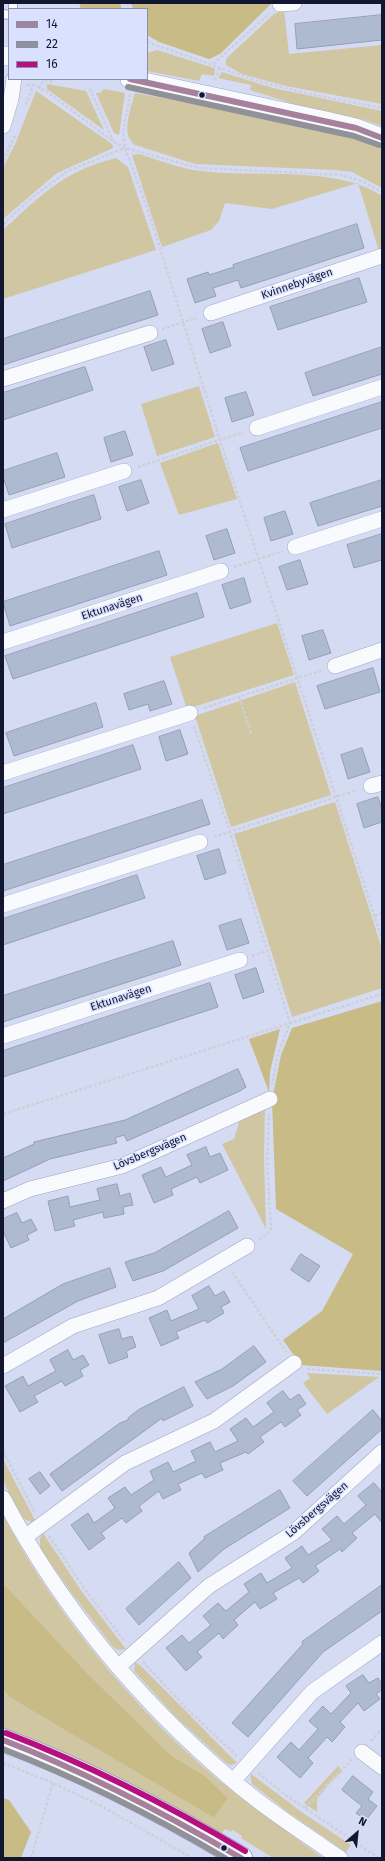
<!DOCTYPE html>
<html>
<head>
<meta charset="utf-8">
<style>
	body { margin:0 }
	#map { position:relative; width:385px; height:1861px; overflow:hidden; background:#d5dbf2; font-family:"Fira Sans",sans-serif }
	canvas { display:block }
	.frame { position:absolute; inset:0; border:4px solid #121630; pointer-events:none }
	.legend { position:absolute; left:8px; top:8px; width:140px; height:72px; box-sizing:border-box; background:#d9e1ff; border:1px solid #8990ac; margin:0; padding:5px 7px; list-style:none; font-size:12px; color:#121630 }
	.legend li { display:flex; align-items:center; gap:8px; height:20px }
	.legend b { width:20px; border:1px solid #8990ac }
	.north { position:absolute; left:337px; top:1813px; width:40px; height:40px; -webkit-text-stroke:3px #d9e1ff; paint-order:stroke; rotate:27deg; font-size:11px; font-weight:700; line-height:16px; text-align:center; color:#121630 }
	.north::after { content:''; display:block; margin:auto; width:14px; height:18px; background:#121630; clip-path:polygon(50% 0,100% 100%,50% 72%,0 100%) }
</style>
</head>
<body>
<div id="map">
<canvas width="385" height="1861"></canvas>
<div class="frame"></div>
<ul class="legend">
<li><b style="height:5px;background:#a6819c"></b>14</li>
<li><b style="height:5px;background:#909199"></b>22</li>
<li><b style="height:5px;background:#b60f80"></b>16</li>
</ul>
<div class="north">N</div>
</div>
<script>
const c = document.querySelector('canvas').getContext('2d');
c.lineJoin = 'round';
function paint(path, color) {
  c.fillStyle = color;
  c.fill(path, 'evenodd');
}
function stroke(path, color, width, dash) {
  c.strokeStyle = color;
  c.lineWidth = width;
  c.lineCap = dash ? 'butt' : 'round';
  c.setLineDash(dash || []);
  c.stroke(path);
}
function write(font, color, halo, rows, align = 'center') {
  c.font = font + ' "Fira Sans",sans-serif';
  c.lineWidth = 3;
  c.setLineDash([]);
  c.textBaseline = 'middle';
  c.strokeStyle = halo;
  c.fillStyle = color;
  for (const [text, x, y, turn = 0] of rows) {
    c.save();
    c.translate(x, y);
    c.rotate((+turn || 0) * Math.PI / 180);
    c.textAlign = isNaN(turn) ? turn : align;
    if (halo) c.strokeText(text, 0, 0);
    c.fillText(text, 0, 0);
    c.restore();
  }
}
const green = new Path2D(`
	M284,10L289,54L382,45V104L286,86L242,74L226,65V59L230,55L274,14Z
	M157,50L211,67L215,69L214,76L202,74L199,81L147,71V53Z
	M222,72L273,88L382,111V126L362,119L294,104L250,90L251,85L218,78Z
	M47,84L86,91L104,130L47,89Z
	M104,89L125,93L119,135L114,133L96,93H100Z
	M36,91L112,144L113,148L57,173L3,219V168L16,142Z
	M135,93C217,108 303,119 382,148V188L352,172L336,170L195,164L135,145C120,135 131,108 135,93Z
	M139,154C159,160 180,169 201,171C255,178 337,165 382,196V250L379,251L358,183L272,209L225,203L219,221L211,230L162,247L132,155Z
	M116,158L128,167L156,250L3,299V230C40,196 65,170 116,158Z
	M199,386L215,437L157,456L141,404Z
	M218,443L237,499L179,515L160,463Z
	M277,623L294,675L187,709L170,657Z
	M295,682L331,795L231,827L195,716Z
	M335,802L382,949V988L292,1017L234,834Z
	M265,1107L264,1156L266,1229L222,1144L234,1139L240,1119Z
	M307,1373L379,1377L327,1414L303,1383L310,1378Z
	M3,1459L36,1522H32L24,1519L10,1495L3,1480Z
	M3,1515C47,1600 119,1690 190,1755C231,1793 278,1825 323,1858H273L241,1838L242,1836L233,1830L231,1832L225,1829L222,1833L201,1826L3,1731V1689L9,1697L214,1818L228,1798L204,1775L173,1757L88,1674L3,1583Z
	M43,1533L82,1592L126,1649L118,1650L113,1647L71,1592L40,1548V1538Z
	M135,1662L142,1667L237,1763L230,1765L225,1762L175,1716L134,1671Z
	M338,1766L343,1771L331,1782L317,1799V1812L304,1803Z
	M250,1773L300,1811L351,1845L346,1852L289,1813L252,1784Z`);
const forest = new Path2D(`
	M79,3H120L122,9H81Z
	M131,3H272L220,54L209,59L159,42L147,35V9H133Z
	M382,1001V1371L301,1365L283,1340L322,1311L353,1254L276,1209L272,1100L281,1055L292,1028Z
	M280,1029L270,1072L269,1092L249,1039Z
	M3,1583L88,1674L173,1757L204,1775L228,1798L214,1818L9,1697L3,1689Z
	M3,1798L9,1800L31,1832L21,1858H3Z`);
const building = new Path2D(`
	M382,15V40L297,49L295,24Z
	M357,224L364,248L241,288L238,280L213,288L216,296L195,303L187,279L208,272L209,275L234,267L233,265Z
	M359,278L367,302L278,330L270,307Z
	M150,291L158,315L3,365V339Z
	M223,322L231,346L210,353L202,329Z
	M166,340L174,364L152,371L144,347Z
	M382,347V374L313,396L305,373Z
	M85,367L93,390L3,420V393Z
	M246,392L254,415L232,422L225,398Z
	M382,402V428L248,471L240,448Z
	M125,431L133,455L111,462L104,438Z
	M57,453L65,477L9,495L3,477V471Z
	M141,480L149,503L127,511L119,487Z
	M382,480V506L318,526L310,503Z
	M94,495L101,519L12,548L5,524Z
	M285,511L293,534L271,541L264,518Z
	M227,529L235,553L214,560L206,536Z
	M382,534V560L354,568L347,545Z
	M159,551L167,575L10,626L3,602Z
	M300,560L308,584L287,590L279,567Z
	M244,578L251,602L230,609L222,585Z
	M197,593L204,617L13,679L5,656Z
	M323,630L331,653L309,660L302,636Z
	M373,668L380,692L325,709L317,686Z
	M164,681L172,704L150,711L148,704L129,710L124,694Z
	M96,703L103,727L14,756L6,733Z
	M180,730L188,754L166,761L159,737Z
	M133,745L141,769L3,814V788Z
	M362,748L370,772L348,779L341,755Z
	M378,797L382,809V822L364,828L357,804Z
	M202,800L210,824L3,891V865Z
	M219,849L226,873L205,880L197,856Z
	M137,875L145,898L3,945V919Z
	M241,919L249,943L227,950L219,926Z
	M173,941L181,965L3,1022V996Z
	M256,968L264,992L243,999L235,975Z
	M210,983L218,1007L3,1077V1051Z
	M238,1069L246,1087L240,1091L127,1141L124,1135L115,1138L117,1143L50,1159L3,1181V1158L34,1144V1142L125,1120Z
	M206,1147L210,1157L220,1153L228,1170L200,1183L197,1177L171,1189L173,1195L154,1203L142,1175L161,1167L166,1177L192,1165L187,1155Z
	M117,1184L120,1196L130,1193L133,1205L123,1207L124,1214L104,1218L103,1212L73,1220L75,1226L55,1231L48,1201L68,1196L70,1207L100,1200L97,1189Z
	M229,1211L238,1228L163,1271L133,1281L125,1262L154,1253Z
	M17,1213L22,1223L31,1219L37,1230L27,1235L29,1240L11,1248L3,1231V1219Z
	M301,1254L320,1266L309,1282L291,1270Z
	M110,1268L116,1287L78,1301L3,1343V1319L63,1284Z
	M209,1286L215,1296L224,1291L230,1302L221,1307L224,1313L207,1323L205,1320L176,1332L179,1338L161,1346L149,1318L167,1310L171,1321L199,1309L192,1296Z
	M119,1329L122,1339L132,1336L136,1347L126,1351L128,1357L109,1364L99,1335Z
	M254,1346L266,1362L233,1386L207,1399L195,1382L222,1369Z
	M68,1350L73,1360L83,1355L89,1365L80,1370L83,1376L65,1386L62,1381L34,1396L38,1402L20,1412L5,1386L23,1376L28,1386L56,1371L50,1360Z
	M184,1387L193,1406L163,1421L162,1418L62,1491L50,1474L120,1423L128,1420V1418L138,1410Z
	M283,1391L290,1400L299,1394L306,1404L297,1410L301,1415L285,1427L281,1422L260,1437L264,1442L248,1454L246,1452L220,1463L223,1470L205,1478L202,1473L178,1484L181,1490L163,1499L159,1491L139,1506L142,1511L126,1523L122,1518L101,1533L105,1538L89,1550L71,1525L88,1513L94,1523L115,1508L108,1498L125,1487L131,1495L154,1480L150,1471L168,1462L173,1472L196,1461L191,1451L210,1442L215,1452L238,1441L230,1429L246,1418L253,1427L274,1412L267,1403Z
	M373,1410L382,1421V1429L307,1496L293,1481Z
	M40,1472L50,1486L40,1494L29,1479Z
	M374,1483L382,1492V1523L375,1514L352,1533L357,1538L342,1552L340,1549L315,1566L319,1571L303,1583L299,1578L273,1593L277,1599L260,1609L255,1602L234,1620L238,1625L223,1639L219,1633L197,1652L202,1657L186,1671L166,1648L182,1635L189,1643L211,1625L203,1616L218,1603L226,1611L249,1592L244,1584L261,1573L267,1583L292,1568L285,1558L302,1546L308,1555L332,1540L322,1529L337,1516L344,1524L366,1505L358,1496Z
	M280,1490L290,1508L224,1549L198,1572L189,1553L205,1538L204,1537Z
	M179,1562L191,1578L139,1625L126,1609Z
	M382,1585V1611L323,1652L248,1737L232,1723L303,1644L302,1642Z
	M363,1675L369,1683L378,1678L382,1684V1690L376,1694L380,1699L364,1711L358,1703L340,1722L345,1727L332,1742L327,1737L308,1758L313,1763L300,1778L277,1757L291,1742L299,1750L318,1729L309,1721L323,1706L331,1714L351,1693L346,1686Z
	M353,1776L373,1792L368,1799L377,1806L366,1820L356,1813L362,1806L342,1790Z`);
const path = new Path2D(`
	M127,3L129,9
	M147,42L255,80L304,93L382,108
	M213,64L270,13
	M215,80L220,68
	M27,85H33L46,91L114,142L125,148L199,168L342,175L364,182L382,192
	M39,88L44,80L53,82
	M90,89L113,141
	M130,94L123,133L125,148L148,210L220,440L382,939
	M26,105L33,85
	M3,161L15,136
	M3,224L35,195L68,171L125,148
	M162,329L197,318
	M138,467L244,432
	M234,567L283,551
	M239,697L251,733
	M204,708L323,670
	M194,726L230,832L290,1023L278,1054L272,1085
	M214,837L357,790
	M375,916L382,913
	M252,956L267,951
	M3,1114L382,994
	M259,1239L267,1235L271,1229L267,1161L269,1114
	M232,1272L286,1352
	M307,1369L382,1374
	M3,1451L35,1513
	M49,1536L86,1591L125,1642
	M143,1662L189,1711L237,1756
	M371,1741L382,1729
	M3,1763L53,1783L103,1807L192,1858
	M258,1773L287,1796L379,1858
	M305,1808L352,1759
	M265,1856L267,1858
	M31,1858L53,1783`);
const service = new Path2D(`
	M13,3V9
	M3,14L9,15`);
const minor = new Path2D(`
	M280,4L294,3
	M3,126L11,99L14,79
	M211,313L382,256
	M3,379L150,333
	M257,428L382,387
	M3,510L124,471
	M295,547L382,519
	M3,642L221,571
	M335,666L382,650
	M3,773L190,713
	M371,786L382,783
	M3,905L200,842
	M3,1036L240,960
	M3,1201L30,1189L122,1166L270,1099
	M3,1366L73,1326L158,1298L247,1246
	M3,1498C60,1606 139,1701 232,1780C266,1809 303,1833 340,1858
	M25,1537L125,1463L214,1421L294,1363
	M118,1667L209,1586L293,1533L382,1452
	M362,1752L382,1767
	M233,1781L312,1692L382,1643`);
const tertiary = new Path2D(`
	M3,56H9
	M130,79L326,121L356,128L382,138`);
const secondary = new Path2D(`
	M3,1740C86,1771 165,1812 241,1858`);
const bus1 = new Path2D(`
	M130,79L356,128L382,138
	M3,1740C86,1772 164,1813 241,1858`);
const bus2 = new Path2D(`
	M128,87L354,136L379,145
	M3,1749C80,1779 154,1816 225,1858`);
const bus3 = new Path2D(`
	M6,1733C89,1765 168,1805 245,1851`);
const markers = [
	[202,95,3.5,"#121630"],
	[224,1848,3.5,"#121630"]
];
const streetNames = [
	["Kvinnebyvägen",297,284,-19],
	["Ektunavägen",112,607,-18],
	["Ektunavägen",121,998,-18],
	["Lövsbergsvägen",150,1152,-23],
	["Lövsbergsvägen",317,1510,-41]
];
paint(green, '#d0c6a2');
paint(forest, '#c8bb85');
paint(building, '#adbad0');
stroke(building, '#949fb4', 1);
stroke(service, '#a0a5bc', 10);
stroke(minor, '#a0a5bc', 16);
stroke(tertiary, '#a0a5bc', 20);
stroke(secondary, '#a0a5bc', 24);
stroke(path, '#ced0d8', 2.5, [3, 2]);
stroke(service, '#f9fafd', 8);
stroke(minor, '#f9fafd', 15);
stroke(tertiary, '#f9fafd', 19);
stroke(secondary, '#f9fafd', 22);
stroke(bus1, '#a6819c', 6);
stroke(bus2, '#909199', 6);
stroke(bus3, '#b60f80', 6);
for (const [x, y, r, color] of markers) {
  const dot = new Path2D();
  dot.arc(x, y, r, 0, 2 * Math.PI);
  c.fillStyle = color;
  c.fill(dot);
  stroke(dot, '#d9e1ff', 1.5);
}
write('11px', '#121630', '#d9e1ff', streetNames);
</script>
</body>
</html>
